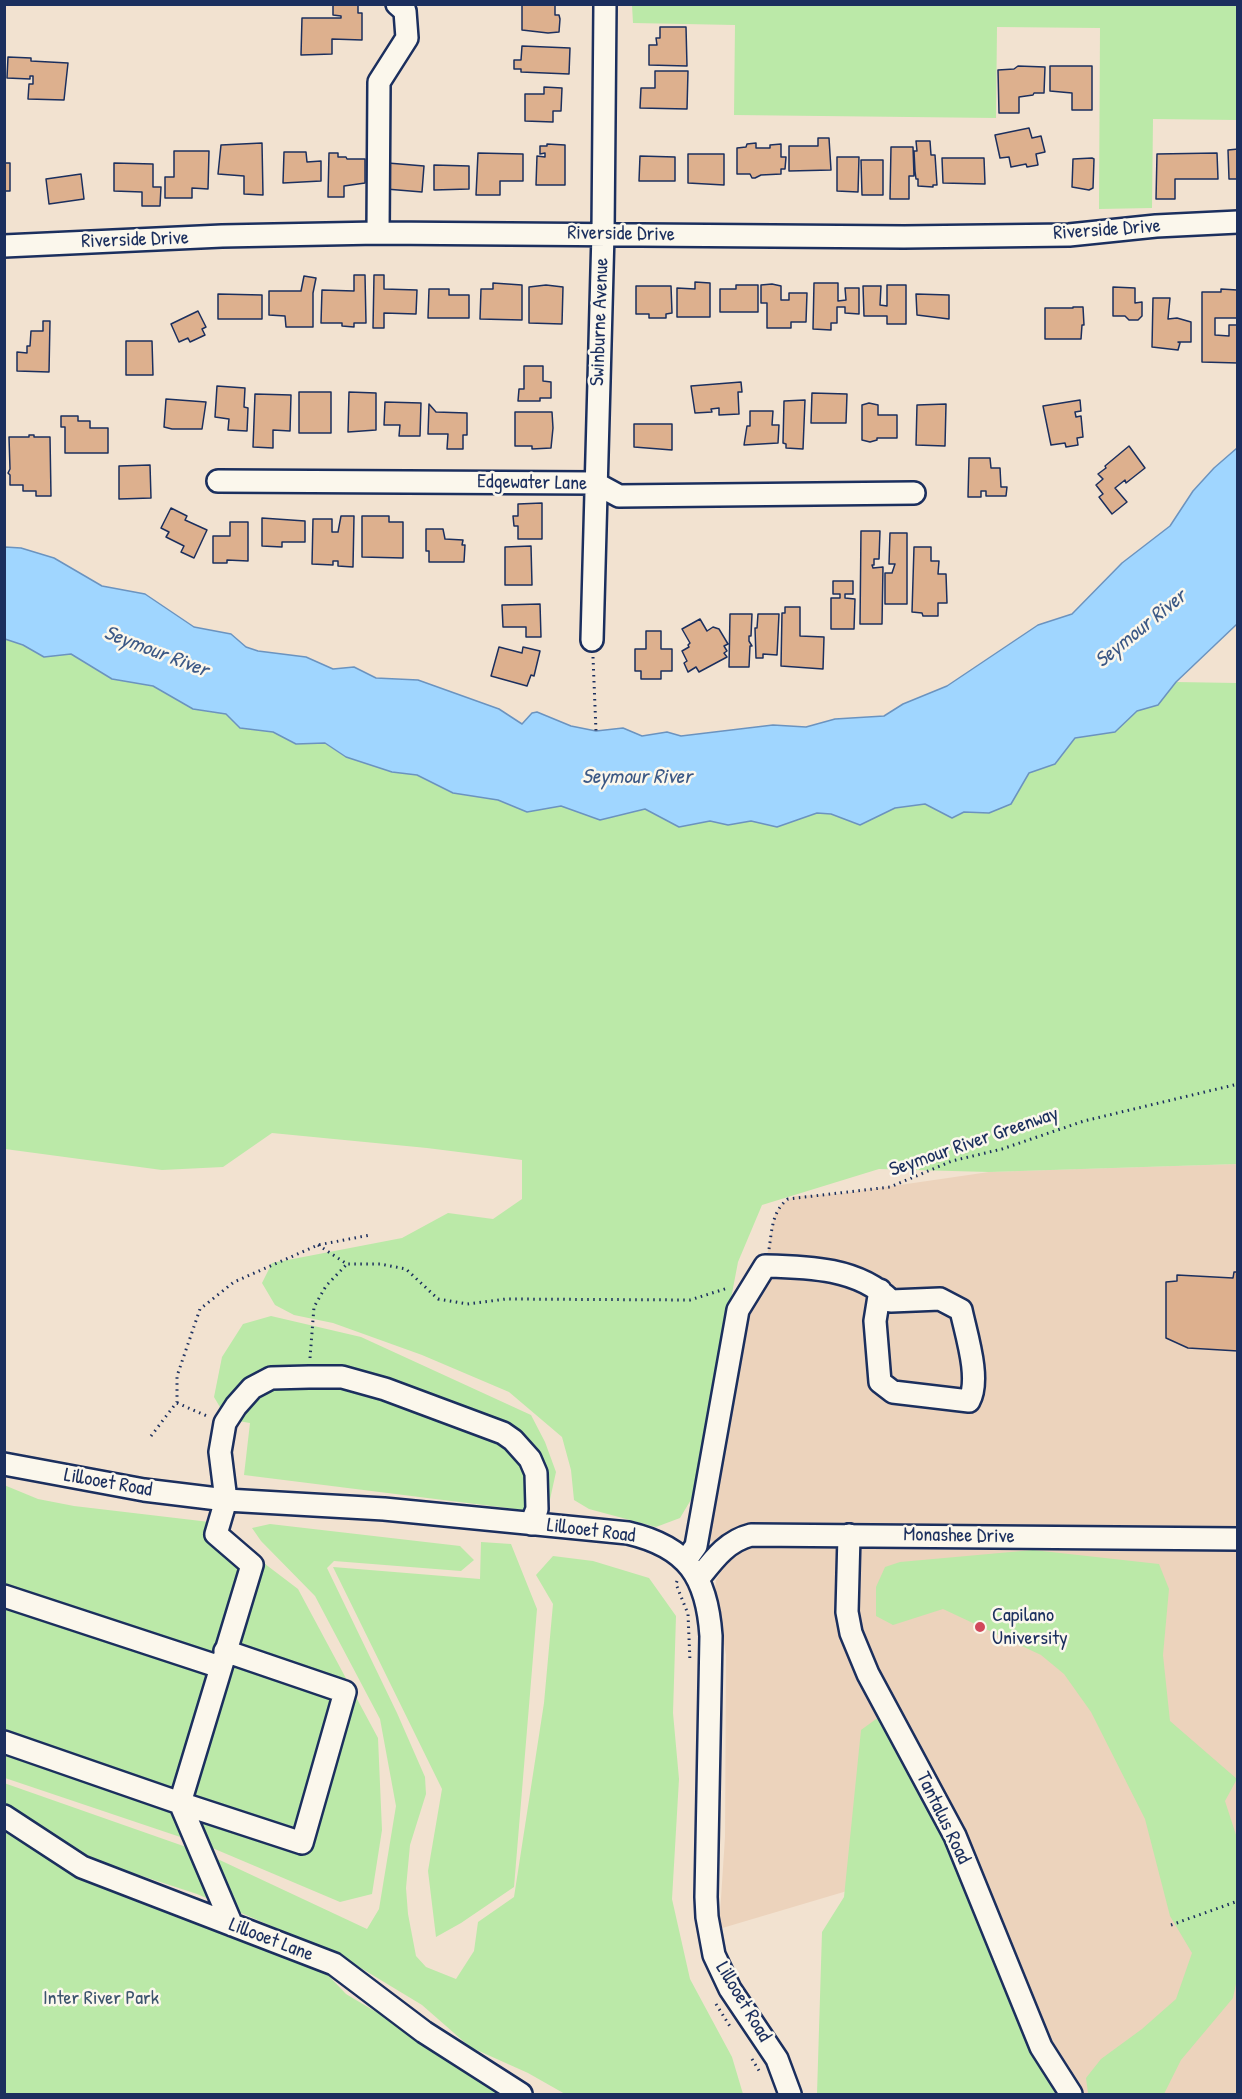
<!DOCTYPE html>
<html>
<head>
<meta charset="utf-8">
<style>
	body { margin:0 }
	#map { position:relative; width:1242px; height:2099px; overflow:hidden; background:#f2e2d0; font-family:"Patrick Hand",sans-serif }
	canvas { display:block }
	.frame { position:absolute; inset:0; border:6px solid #1b2f5e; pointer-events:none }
</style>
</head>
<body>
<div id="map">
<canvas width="1242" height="2099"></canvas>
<div class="frame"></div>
</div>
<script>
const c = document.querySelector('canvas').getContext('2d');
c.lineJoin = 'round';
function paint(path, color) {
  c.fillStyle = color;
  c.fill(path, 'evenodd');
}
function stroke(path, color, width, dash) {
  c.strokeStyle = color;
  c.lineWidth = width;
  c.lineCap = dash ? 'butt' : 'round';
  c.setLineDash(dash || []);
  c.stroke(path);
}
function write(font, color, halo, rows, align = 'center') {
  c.font = font + ' "Patrick Hand",sans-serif';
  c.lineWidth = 5;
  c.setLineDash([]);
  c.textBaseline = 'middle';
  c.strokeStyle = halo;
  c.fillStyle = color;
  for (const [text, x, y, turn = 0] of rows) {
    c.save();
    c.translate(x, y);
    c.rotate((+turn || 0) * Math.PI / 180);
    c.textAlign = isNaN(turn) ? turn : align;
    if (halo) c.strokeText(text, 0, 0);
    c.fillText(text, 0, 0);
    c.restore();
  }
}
const built = new Path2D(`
	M1237,1164V2094H1055L958,1858L719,1929L725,1837L726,1655L715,1590L716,1580L722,1570L736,1554L711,1541L696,1546L738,1310L765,1266L775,1214L781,1204L795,1196L838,1194L989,1172Z`);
const green = new Path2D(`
	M632,5H1237V120L1153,119L1152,208L1099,209L1100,28L997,27L996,118L734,115L735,25L633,23Z
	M5,639L23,644L44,657L71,654L112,679L153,686L193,709L226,714L240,728L273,732L296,744L325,743L346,757L392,772L417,775L453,793L498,800L527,812L561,806L600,820L645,809L679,827L710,821L728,825L751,821L777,827L817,813L831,814L860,825L895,808L925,804L952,818L964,812L989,813L1011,804L1029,773L1055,764L1074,738L1115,732L1137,711L1158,705L1176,682L1237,683V1164L989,1172L879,1169L762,1205L738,1262L705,1435L698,1488L680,1518L656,1527L589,1509L574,1500L571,1470L562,1437L509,1392L422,1355L333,1323L294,1315L275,1305L262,1283L272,1263L402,1238L448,1213L493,1219L522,1199V1160L427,1148L272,1133L223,1167L162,1170L5,1149Z
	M271,1316L361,1337L531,1415L545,1442L556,1472L547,1513L244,1475L250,1423L227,1419L214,1397L222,1357L243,1324Z
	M4,1485L38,1499L74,1506L218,1523L248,1551L298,1589L378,1738L382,1830L372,1894L340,1902L210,1847L5,1778Z
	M270,1524L460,1546L474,1560L461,1571L334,1561L327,1568L397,1713L425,1777L426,1794L410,1845L406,1888L408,1914L416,1956L426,1967L456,1979L474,1951L478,1922L514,1897L544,1703L553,1604L536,1575L553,1556L593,1561L649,1578L676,1616L673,1713L679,1779L672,1899L690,1979L732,2057L743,2094H565L528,2073L470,2047L422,2005L341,1956L197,1894L96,1861L5,1806L4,1783L209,1855L367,1929L379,1909L396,1806L380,1719L315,1596L261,1541L252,1528Z
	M481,1542L511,1544L537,1609L514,1887L461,1923L436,1937L428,1871L442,1789L333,1567L480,1579Z
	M1033,1550L1159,1564L1169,1589L1163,1655L1170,1721L1237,1779L1225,1801L1237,1838V1979L1233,1998L1181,2060L1164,2094H1089L1088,2093L1086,2078L1101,2059L1142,2029L1176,1999L1192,1953L1170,1916L1145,1819L1091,1712L1064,1674L1041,1655L943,1609L893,1625L876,1616V1587L885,1567L900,1562Z
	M883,1714L958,1858L1055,2094H817L822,1932L844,1897L861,1730Z
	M4,1831L59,1866L325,1972L346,1994L513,2094H5Z`);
const water = new Path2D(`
	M1237,448V624L1176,682L1158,705L1137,711L1115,732L1075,738L1055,764L1029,773L1011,804L989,813L964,812L952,818L925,804L895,808L860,825L831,814L817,813L777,827L751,821L728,825L710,821L679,827L645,809L600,820L561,806L527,812L498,800L453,793L417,775L392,772L346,757L325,743L296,744L273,732L240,728L226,714L193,709L153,686L112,679L71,654L44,657L23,645L5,639V547L21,548L54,558L102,586L145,594L194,627L231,634L246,647L258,651L306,657L333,669L354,667L376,678L418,680L499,709L522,724L532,713L537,712L571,726L596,731L623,728L642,736L667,732L681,736L773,725L806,727L835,719L884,716L903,704L947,686L1038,625L1072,614L1122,563L1170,526L1193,491L1214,468Z`);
const building = new Path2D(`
	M333,4H358V13H362V40L332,39V54L301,55L302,18H341V16L333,15Z
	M522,4H555V15H559L560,19L559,32L548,33L522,30Z
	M660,27H686L687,66L649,65V45H657L656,38H660Z
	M522,46L570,48L569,74L521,72V69H514V60H521Z
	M8,57L31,58V61L68,63L64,100L28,99L29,84H33V76H30V79L7,78Z
	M1018,66L1045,67L1044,93H1034L1033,95L1019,97V113H999L998,70L1014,69Z
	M1050,66H1092V110H1072V93L1050,91Z
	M655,71H688L687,109L640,108L641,88H655Z
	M544,87L562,88L561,111H553V122L525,121V94H544Z
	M1029,128L1032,138L1041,136L1045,152L1036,154L1038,165L1027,167L1026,164L1011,167L1009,157L1000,158L995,135Z
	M818,138H829L831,170L789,171V146H818Z
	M916,141H930L931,155H935L937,185H933V187L918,186V179H916L915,171L914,151H917Z
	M262,143L263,195L244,194V176L218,174L221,145Z
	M756,143V148H770V145L781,144V157H786L785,169H781V174L761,175L755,178H752L750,174H737V148L746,147L747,144Z
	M547,144L565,145V185H536L537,156L545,157V153L540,154V146H547Z
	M891,147H913L914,176H909V199H890Z
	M1238,149V179H1229L1228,150Z
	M174,151H209L208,189L192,188V198H165V177H174Z
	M284,152H306L307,162L321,161V181L283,183Z
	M329,153H338V157H346L347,159H365V183L344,186V197H328Z
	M478,153L523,154V181H500V195H476Z
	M1217,153L1218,179H1175V199H1156L1157,154Z
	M688,154H724V185L688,183Z
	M640,156L675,157V181H639Z
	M837,157H859L858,192L837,191Z
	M942,158H984L985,184L943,183Z
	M1092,158L1094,159L1093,188L1089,190L1072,187L1073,159Z
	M861,160H883V195H862Z
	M4,163H10V191H4Z
	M114,163L153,164V187H161L160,206H142V192L114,191Z
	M388,163L424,166L422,192L386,189Z
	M434,165L469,166V189L434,190Z
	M81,174L84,199L49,204L46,179Z
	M354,275H365L366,323H354V327L342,326V323H321L322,290L354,291Z
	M374,275H384V289L417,290L416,314L384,313V328H373Z
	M304,276L316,278L313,293V327H286L285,316L269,315V291H301Z
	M695,282L710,283V317H677V288L695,289Z
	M493,283L522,285V320L480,319L481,289H493Z
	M814,283H838V301L846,300L845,288H859V314L845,313V307H837V323H831V330L813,329Z
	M772,284L781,286V300H789V293H807L806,322H791V328H767V303H761V285Z
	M546,285L563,287L562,324L529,323V287Z
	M736,285H758V312H720V289H736Z
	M887,285H906V324H887V316H864L863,286H881L880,305L887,306Z
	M636,286H671L672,313L666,314V318H649V314H636Z
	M1113,287L1135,288V303L1142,302V316L1138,320H1129L1125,316H1113Z
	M429,289H449V295H469V318H428Z
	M1221,289L1237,290L1238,318H1215V335L1229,336V325H1238V363L1202,362V292H1221Z
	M218,294L262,295V319H218Z
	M916,294L949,295V319L917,315Z
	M1153,298H1170L1168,319L1177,318L1191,322V342H1178L1180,343L1178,350L1152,347Z
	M1073,307H1083L1084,325H1082L1081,339H1045V308H1073Z
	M198,311L206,327L202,329L205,335L190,342L188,338L179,342L171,324Z
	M43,321H50L49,372L17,371V352L27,353V346H30L31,331H43Z
	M126,341H152L153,375H126Z
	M524,366H543V381L551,382V398H540V401H518L519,389H524Z
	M741,382L742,392H738L739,414L719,415V408L711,409L712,412L695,413L691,386Z
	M217,386L245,388L244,407L248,408L247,431L228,430L229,419L215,417Z
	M299,392H331V433H299Z
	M349,392L376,393V430L348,432Z
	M812,393L847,394L846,423H811Z
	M255,394L291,395L290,431L273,430V448L253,447Z
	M166,399L206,402L202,429H172L164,427Z
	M805,400L803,449L786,448V444L783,443L784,401Z
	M1080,400L1081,411L1075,412L1076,417L1081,416L1083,437L1077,438L1078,445L1066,447L1065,443L1051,445L1043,406Z
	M385,402L421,403L420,436H399L400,425H384Z
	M869,403L878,405V415H897V438H877V440L870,442L862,440V405Z
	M429,404L436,412L467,413V435H463V449H447L448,434H428Z
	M946,404L945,446L916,445L917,405Z
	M750,411H773L772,425H779L778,443L744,445L747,426H750Z
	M515,412H552L553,428L551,448L532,449V446H515Z
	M61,416H78V421H90V428H108V453H65V427H61Z
	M634,424H672V450L634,447Z
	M29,435H34V437H50L51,496H36V491H23V485H10V475L8,473L10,469L9,437H29Z
	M1129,446L1145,468L1126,483L1125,480L1115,488L1127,502L1112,514L1099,497L1103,494L1096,485L1103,479L1098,474L1106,468L1105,466Z
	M969,458H990L991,468H1000L1001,487H1007L1006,496H986V491H981V497H968Z
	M150,465L151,498L119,499V466Z
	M542,503V539H518V526H514L513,516H518V504Z
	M171,508L187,516L185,520L207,530L194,558L181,552L184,546L166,537L169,532L161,528Z
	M341,516H354L353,567L338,566V561H333V565L312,564L313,519H332V532H338Z
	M362,516H389V522H403V558L362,557Z
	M262,518L305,521V542H282V547L262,546Z
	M230,522H248V561L227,560V563H213V536H230Z
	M426,529H443L445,539L463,540L462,545H465L464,562H429V551H426Z
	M861,531H880L879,559H874V565H872L873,568L883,567L882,624H860Z
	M890,533H907V604H885V573H892L895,564H889Z
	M531,546L532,585H505V547Z
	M914,547H931V561H939L938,574H946L947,603H938V616H923L922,613L912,612Z
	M833,581H853V594H845V598L855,599L854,629H831V598H840V594H833Z
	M540,604L541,637H526V627H503L502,605Z
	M785,607H800V636L824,637L823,669L781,666L782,613H785Z
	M730,614H752L751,636H749V641L752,646H750L749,667H729Z
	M758,614H779L777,655L763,654V658H756L755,628H757Z
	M700,619L707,631L713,627L719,629L728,644L724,646L727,651L724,653L727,657L699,672L696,667L688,672L684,663L687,661L682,651L689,647L688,645L690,643L682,629Z
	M646,631H661V649H672V671H661V679H641V671H635V649H646Z
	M499,647L522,653L523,647L540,651L534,676L531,675L527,686L491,676Z
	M1234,1272H1238V1351L1188,1348L1166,1338V1282L1177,1281V1275L1233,1278Z`);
const path = new Path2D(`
	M593,657L596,731
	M318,1245L347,1264H380L406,1269L438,1299L467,1304L506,1299L690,1300L728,1288
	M769,1249C772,1230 772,1211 788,1199L890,1187L952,1161L1002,1149L1084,1121L1238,1084
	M310,1358L314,1307L326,1286L347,1264
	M177,1403L207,1416
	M151,1436L177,1402V1376L200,1309L234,1282L318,1245L370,1235
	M677,1581L676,1584L688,1614L690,1662
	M1171,1925L1238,1901
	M716,2004L731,2028
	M752,2059L761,2074`);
const minor = new Path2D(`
	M378,233L379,82L407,38L405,11L397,4
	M4,246L222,236L378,233L904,237L1069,235L1156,226L1238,222
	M218,481L595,483L619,496L914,493
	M592,640L603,233L605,4
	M4,1464L144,1490L226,1500L384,1509L628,1533C688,1547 707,1577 711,1636L706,1897L707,1917L714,1955L730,1989L777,2059L790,2094
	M849,1535L847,1612L851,1633L868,1674L955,1836L1041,2047L1071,2094
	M686,1560L696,1546L738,1310L765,1266C808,1267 859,1268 891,1301L940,1299L961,1310C966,1334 981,1379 969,1401L893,1392L880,1382L875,1321L880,1290
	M699,1578C714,1559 727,1541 751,1535L1238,1539
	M4,1596L220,1667
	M225,1651L345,1692L302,1843L180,1803L232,1925
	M4,1742L180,1803L252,1565L216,1534L226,1500L220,1452L225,1423L236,1406L252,1388L271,1378L309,1377H342L385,1389L503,1433L513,1440L530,1459L536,1473L537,1509L531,1524
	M4,1816L82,1867L334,1964L424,2032L521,2094`);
const markers = [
	[980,1627,6,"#d1495b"]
];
const streetNames = [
	["Riverside Drive",1107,230,-4],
	["Riverside Drive",621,234,1],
	["Riverside Drive",135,240,-2],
	["Swinburne Avenue",600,322,-88],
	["Edgewater Lane",532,483,1],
	["Seymour River Greenway",974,1142,-19],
	["Lillooet Road",108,1483,10],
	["Lillooet Road",591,1531,7],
	["Monashee Drive",959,1536,1],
	["Tantalus Road",943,1818,64],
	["Lillooet Lane",271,1940,21],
	["Lillooet Road",743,2002,59]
];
const poiNames = [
	["Capilano",992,1616],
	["University",992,1639]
];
const parkNames = [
	["Inter River Park",101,1999]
];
const waterNames = [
	["Seymour River",1141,629,-39],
	["Seymour River",156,652,21],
	["Seymour River",637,777]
];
paint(built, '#ecd3bc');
paint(green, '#bbe9a8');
paint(water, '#a0d6ff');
stroke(water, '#6b93bf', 1.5);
paint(building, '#ddb08e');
stroke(building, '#1b2f5e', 1.5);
stroke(minor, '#1b2f5e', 26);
stroke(path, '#1b2f5e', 3, [1.5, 4.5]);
stroke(minor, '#fbf7ec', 21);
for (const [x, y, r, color] of markers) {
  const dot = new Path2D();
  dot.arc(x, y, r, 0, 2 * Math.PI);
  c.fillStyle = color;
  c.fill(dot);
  stroke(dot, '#fbf7ec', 2);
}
write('20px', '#1b2f5e', '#fbf7ec', streetNames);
write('20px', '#1b2f5e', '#fbf7ec', poiNames, 'left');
write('20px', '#3b546d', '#fbf7ec', parkNames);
write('italic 21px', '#3c5986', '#fbf7ec', waterNames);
</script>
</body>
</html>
